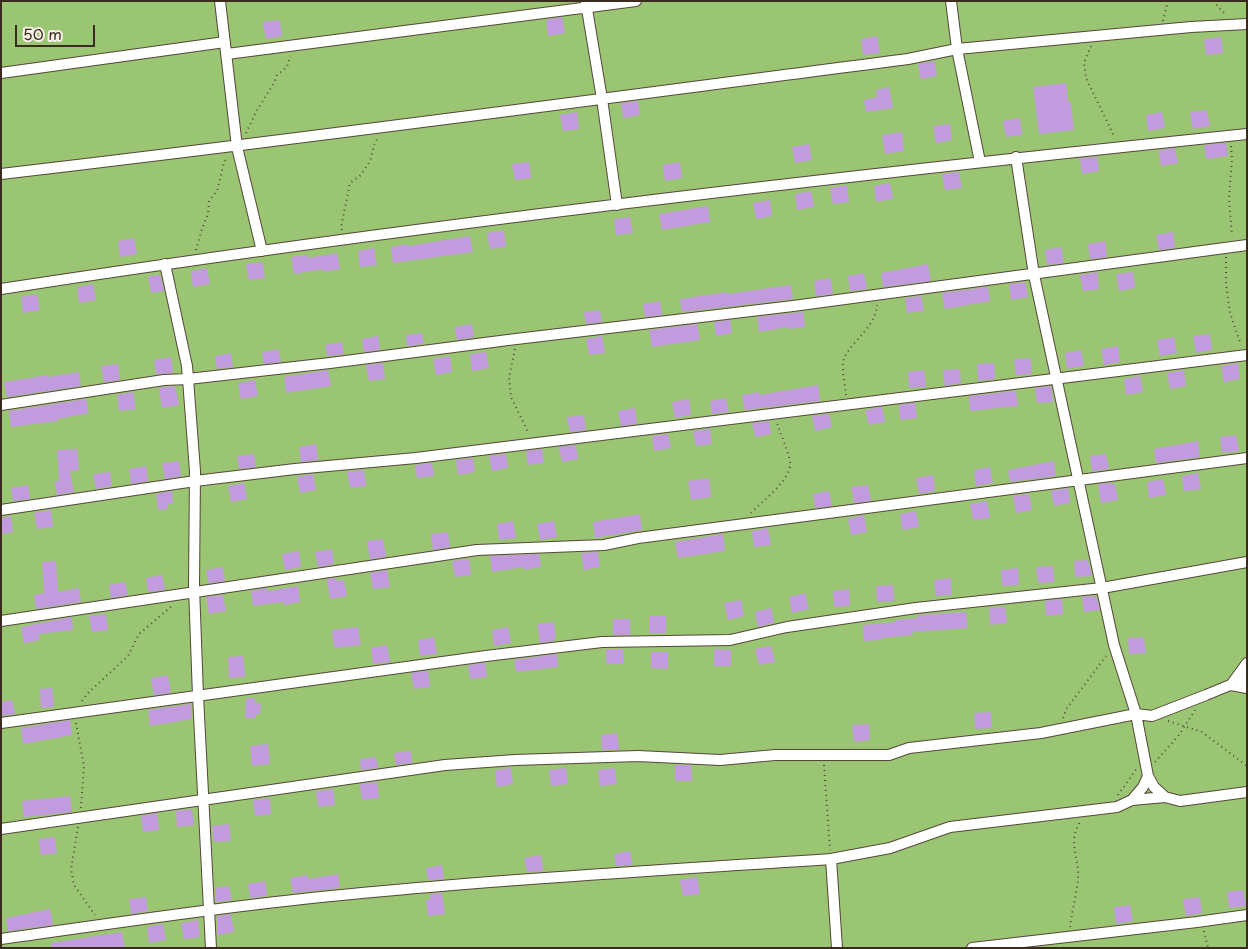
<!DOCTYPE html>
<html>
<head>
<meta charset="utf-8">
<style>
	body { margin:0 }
	#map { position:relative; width:1248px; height:949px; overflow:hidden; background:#eee7cd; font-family:"Playpen Sans",sans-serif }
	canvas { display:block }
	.frame { position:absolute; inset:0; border:2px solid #3b2a1e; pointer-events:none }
	.scale { position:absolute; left:15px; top:25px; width:80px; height:22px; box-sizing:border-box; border:2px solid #3b2a1e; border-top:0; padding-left:6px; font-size:15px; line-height:18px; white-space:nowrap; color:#3b2a1e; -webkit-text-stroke:4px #f7f3e8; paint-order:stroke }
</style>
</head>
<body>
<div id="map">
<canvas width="1248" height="949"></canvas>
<div class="frame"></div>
<div class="scale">50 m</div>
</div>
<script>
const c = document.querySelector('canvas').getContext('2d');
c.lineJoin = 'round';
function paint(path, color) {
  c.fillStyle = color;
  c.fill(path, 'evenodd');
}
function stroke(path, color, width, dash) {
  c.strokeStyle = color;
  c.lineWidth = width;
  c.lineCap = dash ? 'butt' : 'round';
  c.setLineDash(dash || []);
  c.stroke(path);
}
const green = new Path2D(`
	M1,1H1247V948H1Z`);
const building = new Path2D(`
	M562,17L565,33L548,36L546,20Z
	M280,20L282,36L266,39L263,22Z
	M877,36L880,53L863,55L861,39Z
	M1221,37L1223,53L1206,55L1204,39Z
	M935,61L937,76L921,79L918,64Z
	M1066,83L1068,102H1071L1074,130L1039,134L1033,87Z
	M889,87L893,108L866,112L864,100L877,97L876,90Z
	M638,101L640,115L623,118L621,103Z
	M1207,110L1210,126L1193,129L1190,112Z
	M577,112L579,129L563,131L560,115Z
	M1162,112L1165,128L1148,131L1146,115Z
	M1020,118L1022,135L1006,137L1003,121Z
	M950,124L952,140L936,143L933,126Z
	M902,132L904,151L885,154L882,135Z
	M1226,143L1228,156L1206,159L1204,145Z
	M809,144L812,160L795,163L792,147Z
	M1175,148L1178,163L1161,166L1159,150Z
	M1097,157L1099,171L1082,174L1080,158Z
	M529,162L531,178L515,180L512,164Z
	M680,162L682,178L665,181L663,165Z
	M959,172L962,188L945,190L942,174Z
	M890,183L893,199L876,202L874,186Z
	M847,185L849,202L833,204L830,188Z
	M811,191L814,207L797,210L795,194Z
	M770,200L772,216L756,219L753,203Z
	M708,206L710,222L662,230L659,214Z
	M630,217L633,233L616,235L614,219Z
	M504,230L506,247L490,249L487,233Z
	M1173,232L1175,248L1159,250L1156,235Z
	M470,236L473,252L393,263L391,247L407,244L408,246Z
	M134,238L137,254L120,257L118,241Z
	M1105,241L1107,257L1090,259L1088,244Z
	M1061,247L1064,263L1047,265L1045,250Z
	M374,248L377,265L360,267L358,251Z
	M337,253L340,269L323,272V269L294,274L291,257L308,255V258Z
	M263,262L265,278L249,280L246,264Z
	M928,264L931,281L883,287L881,273Z
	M207,268L210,284L193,287L191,271Z
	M1097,272L1099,289L1083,291L1080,275Z
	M1133,272L1135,288L1119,291L1116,274Z
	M864,273L867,289L850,291L848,276Z
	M160,275L164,291L151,293L148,276Z
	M831,278L833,294L816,296L814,281Z
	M1025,282L1028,297L1011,300L1009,284Z
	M93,284L96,300L79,303L77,287Z
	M791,285L793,299L682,312L680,299L727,292V294Z
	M988,287L990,301L945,309L942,293Z
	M37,294L40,310L23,313L21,297Z
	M921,296L924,311L907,313L905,298Z
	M660,301L662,315L645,317L643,304Z
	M600,310L602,322L586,324L584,312Z
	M803,312L805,327L789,329L788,327L759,332L757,317Z
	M730,320L732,333L716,336L714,322Z
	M472,324L474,337L457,340L455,327Z
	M697,324L700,340L652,347L649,330Z
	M422,333L424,344L407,346L406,335Z
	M1210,334L1212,350L1196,353L1193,336Z
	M378,336L380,350L364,352L362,339Z
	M602,336L605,353L589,355L586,339Z
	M1174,337L1177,353L1160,356L1157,340Z
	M342,342L344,354L327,356L325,345Z
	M1118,346L1120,362L1104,365L1101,349Z
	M279,349L281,362L264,364L262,352Z
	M1081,350L1084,366L1067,369L1065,353Z
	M486,352L489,368L472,371L470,354Z
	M231,353L233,367L217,369L215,356Z
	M450,356L452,372L436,375L433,359Z
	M171,357L173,373L156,374L154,360Z
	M1031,358L1032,374L1016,375L1014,359Z
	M383,363L385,379L369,381L366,365Z
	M994,363L995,379L978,381L977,364Z
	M1238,363L1240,379L1224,382L1221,366Z
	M118,364L120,380L104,382L101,366Z
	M960,369L961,383L945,386L943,370Z
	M328,370L331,386L286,393L284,377Z
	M924,370L926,387L909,388L908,372Z
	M1184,370L1186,386L1170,389L1167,373Z
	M79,372L81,386L7,397L4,382L48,375V377Z
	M1140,376L1143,392L1126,395L1124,379Z
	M255,380L258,396L241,399L238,383Z
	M818,385L820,401L745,410L742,395L759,392V395Z
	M175,386L179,405L162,408L159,388Z
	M1051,386L1053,402L1037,403L1035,388Z
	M1016,391L1018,406L970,411L969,396Z
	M133,392L136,409L119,411L117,395Z
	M726,398L729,412L712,414L710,401Z
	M86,399L89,413L57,419L58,421L11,427L9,411Z
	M689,399L691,415L675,418L672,402Z
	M915,403L917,418L900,420L899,405Z
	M882,407L885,422L869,425L865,410Z
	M635,408L637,424L621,426L618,411Z
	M829,414L832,427L815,431L812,416Z
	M584,415L586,430L570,432L567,417Z
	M769,421L771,434L755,437L752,423Z
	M710,429L712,444L696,446L693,431Z
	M668,434L671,448L654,451L652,436Z
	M1236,435L1239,451L1222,453L1220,437Z
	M1198,441L1200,457L1156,463L1154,449Z
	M316,444L318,460L301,462L299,447Z
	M576,445L578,459L562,462L559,447Z
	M77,449L79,470L70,471L74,492L57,495L55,481H59L57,450Z
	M542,449L544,463L528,465L526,451Z
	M254,454L256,467L239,469L237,456Z
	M506,454L508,468L492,471L489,456Z
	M1106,454L1109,469L1092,471L1090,456Z
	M473,458L475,472L458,475L456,460Z
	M179,461L181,476L165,479L162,463Z
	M1054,461L1056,476L1010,482L1008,470Z
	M432,463L434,476L417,478L415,465Z
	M146,466L148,481L131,484L129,469Z
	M990,467L993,483L976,486L974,470Z
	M364,470L366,486L350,488L347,472Z
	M110,472L112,486L96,489L93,474Z
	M1198,473L1201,489L1184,491L1182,476Z
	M313,474L316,490L300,493L297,477Z
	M933,475L935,491L919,494L916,478Z
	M709,478L711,497L691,500L688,481Z
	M1163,479L1166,495L1149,498L1147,482Z
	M244,483L247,499L231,502L228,486Z
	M1111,483V484H1115L1118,500L1101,503L1098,484Z
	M28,485L30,499L13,501L11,488Z
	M868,485L871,501L854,503L851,487Z
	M1068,488L1070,503L1054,506L1051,491Z
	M172,491L173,504H168V509L158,510L156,494Z
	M829,491L832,506L815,508L813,494Z
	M1029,494L1032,510L1016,513L1013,496Z
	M987,501L990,518L973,520L970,504Z
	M51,510L53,527L37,529L34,513Z
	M916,511L919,527L902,530L900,514Z
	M640,514L642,530L595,538L593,522Z
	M864,515L867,532L851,535L848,519Z
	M11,516L13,532L1,534V518Z
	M513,521L516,538L499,540L497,524Z
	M554,521L557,537L540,540L537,524Z
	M768,528L771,545L754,547L752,531Z
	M448,532L450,547L433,550L431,534Z
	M723,534L725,551L678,558L675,542Z
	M383,539L386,555L385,557L370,559L367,541Z
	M332,549L334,564L318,567L315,552Z
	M299,551L301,567L285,570L282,554Z
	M598,552L600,567L584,570L581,553Z
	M539,554L541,567L524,570V567L492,572L490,556Z
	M469,559L471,575L455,577L452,561Z
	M1088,560L1092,576L1075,577L1074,561Z
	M56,561L58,592L79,588L81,602L36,609L34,595L44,593L42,562Z
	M1053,566L1054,582L1038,583L1036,567Z
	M223,567L225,581L209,583L206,570Z
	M1018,568L1019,585L1002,586L1001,570Z
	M387,570L390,587L373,589L370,573Z
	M162,575L165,590L148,592L146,578Z
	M336,578L337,581L344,580L347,596L330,599L327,579Z
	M951,578L952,595L936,596L934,580Z
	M125,582L128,595L111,598L109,585Z
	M893,585L894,601L877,602L876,586Z
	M298,586L300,602L284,605L283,602L253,606L251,591L267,588L268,591Z
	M849,589L850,606L834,607L833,591Z
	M805,593L809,609L792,613L789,597Z
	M223,595L226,611L209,614L206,597Z
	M1096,596L1100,610L1084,612L1082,597Z
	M1062,599L1063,614L1046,616L1045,601Z
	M741,600L744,616L728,620L724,603Z
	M1005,607L1007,623L990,625L989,608Z
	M771,608L774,623L758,627L755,612Z
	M966,612L968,628L912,632L913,635L881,638V640L864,641L863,625L895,622V620L918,618L917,615Z
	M106,614L108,630L92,632L89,616Z
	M649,616H666V633H649Z
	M72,617L73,630L39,634L40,640L24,643L21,627Z
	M613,619H630V635H613Z
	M554,622L556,638H554V641L540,643L537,624Z
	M358,627L361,645L334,648L332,630Z
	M508,627L511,643L494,646L492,630Z
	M434,637L437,654L420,656L418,640Z
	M1144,637L1146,653L1129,654L1128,638Z
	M387,645L390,662L373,664L371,648Z
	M771,646L775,662L759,665L755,649Z
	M606,649H623V664H606Z
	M714,649L731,650V666H714Z
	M651,652H668V669L651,668Z
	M557,654L558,667L516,672L514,660Z
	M243,656L245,677L229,678L228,657Z
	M485,663L487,677L470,679L468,665Z
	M428,671L430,687L414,689L411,673Z
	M168,675L171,693L154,695L151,678Z
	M52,688L54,707L41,708L40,689Z
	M246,698H255V703H261L260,714H256V718H245Z
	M12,700L15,714L1,716V702Z
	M191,704L192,719L150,726L148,710Z
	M991,712L992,728L975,729L974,713Z
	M70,720L72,735L23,744L21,728Z
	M869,724L870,740L854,742L852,725Z
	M617,733L619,750H602L601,735Z
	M268,744L270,764L252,766L250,746Z
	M411,751L412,763L396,765L394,753Z
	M376,757L378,768L361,770L360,759Z
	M675,765H691L692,781H675Z
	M511,768L513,784L497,787L495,770Z
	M566,768L568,784L551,786L549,770Z
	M615,768L617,784L600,786L598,770Z
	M377,782L379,798L362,800L360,784Z
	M333,789L335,805L318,807L316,791Z
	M70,796L72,812L24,817L22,801Z
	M270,798L271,814L255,816L253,800Z
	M192,809L194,825L177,827L176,811Z
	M157,813L159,830L143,832L141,816Z
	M229,824L231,841L214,842L212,826Z
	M55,837L57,853L41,855L39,839Z
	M630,851L633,865L616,866L614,854Z
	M541,855L543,871L527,872L524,858Z
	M442,865L444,879L428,880L426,868Z
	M338,874L340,888L293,893L290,878L307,875L308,879Z
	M697,877L700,894L683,896L680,880Z
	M265,881L267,896L250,898L248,884Z
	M229,886L232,900L216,902L215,888Z
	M1243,890L1246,906L1229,908L1227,892Z
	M442,893L445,914L428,916L426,900L430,899V894Z
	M146,897L148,911L131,914L129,899Z
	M1200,897L1202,913L1186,916L1183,899Z
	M1130,905L1133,921L1116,924L1114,907Z
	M50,909L53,925L8,931L6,918Z
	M231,914L234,932L217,935V916Z
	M198,920L200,937L184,939L181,923Z
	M163,924L166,940L149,943L147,927Z
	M122,932L125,948H51V943Z`);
const path = new Path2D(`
	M1213,1L1225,14
	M1163,21L1168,1
	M1091,46L1084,63L1086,78L1115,138
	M246,133L256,112L274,83L277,75L287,67L290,56
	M1231,146L1232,158L1229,199L1232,236
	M342,230L341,227L350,183L361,175L370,161L375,142L378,138
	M196,250L202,229L208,214L209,201L217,191L224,162L228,157
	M1226,257V284L1230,313L1241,345
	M515,349L509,378L511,397L529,434
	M846,395C845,385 842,372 843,363C846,344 876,329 877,305
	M751,513C762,501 793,479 790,461C787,448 781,435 777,423
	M82,701L88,693L128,656L139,634L172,606
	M1063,718L1067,708L1106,656
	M1168,721L1202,732L1247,766
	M76,723L84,766L81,808
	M1155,762L1179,735L1195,710
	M824,765L830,850
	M1118,795L1137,768
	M78,827L71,869L74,885L95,915
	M1070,927C1072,912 1076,896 1078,880C1080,859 1067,843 1080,822
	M1204,931L1208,948`);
const street = new Path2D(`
	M220,1L237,147L262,251
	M951,1L957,49L980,162
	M586,3L602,99L617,205
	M227,54L636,1
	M1,73L225,42
	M1,174C304,139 606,98 908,59L957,49L1191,27L1247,24
	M165,264L187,366L195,471L194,587L198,696L211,948
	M1,289C415,225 831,177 1247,134
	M1,405L164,380L188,379L330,363L508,340L793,306L1247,245
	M1,510L195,481L295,469L416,458L1247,355
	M1,621L477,550L604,545L638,538L1247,458
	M1247,663L1231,685L1247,688
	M1,723L486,656L602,642L730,640L787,627L916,608L1102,588L1247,562
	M1148,776L1154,787L1165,797
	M1132,800L1165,797L1180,801L1247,792
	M1,829L445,765L515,760L638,756L720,760L775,755H889L909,748L1041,733L1136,714L1152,716L1206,695L1247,678
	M1,939C128,921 256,902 384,891C533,877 682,869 831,859
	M837,948L831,859L890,848L950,827L1117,807L1132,800L1143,787L1148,776L1136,714L1114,645L1034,275L1016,157
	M972,948L1197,922L1247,915`);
paint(green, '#9ac673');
paint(building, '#c29bde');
stroke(street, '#564638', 12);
stroke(path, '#564638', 2, [1, 4]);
stroke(street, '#fff', 10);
</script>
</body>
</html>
